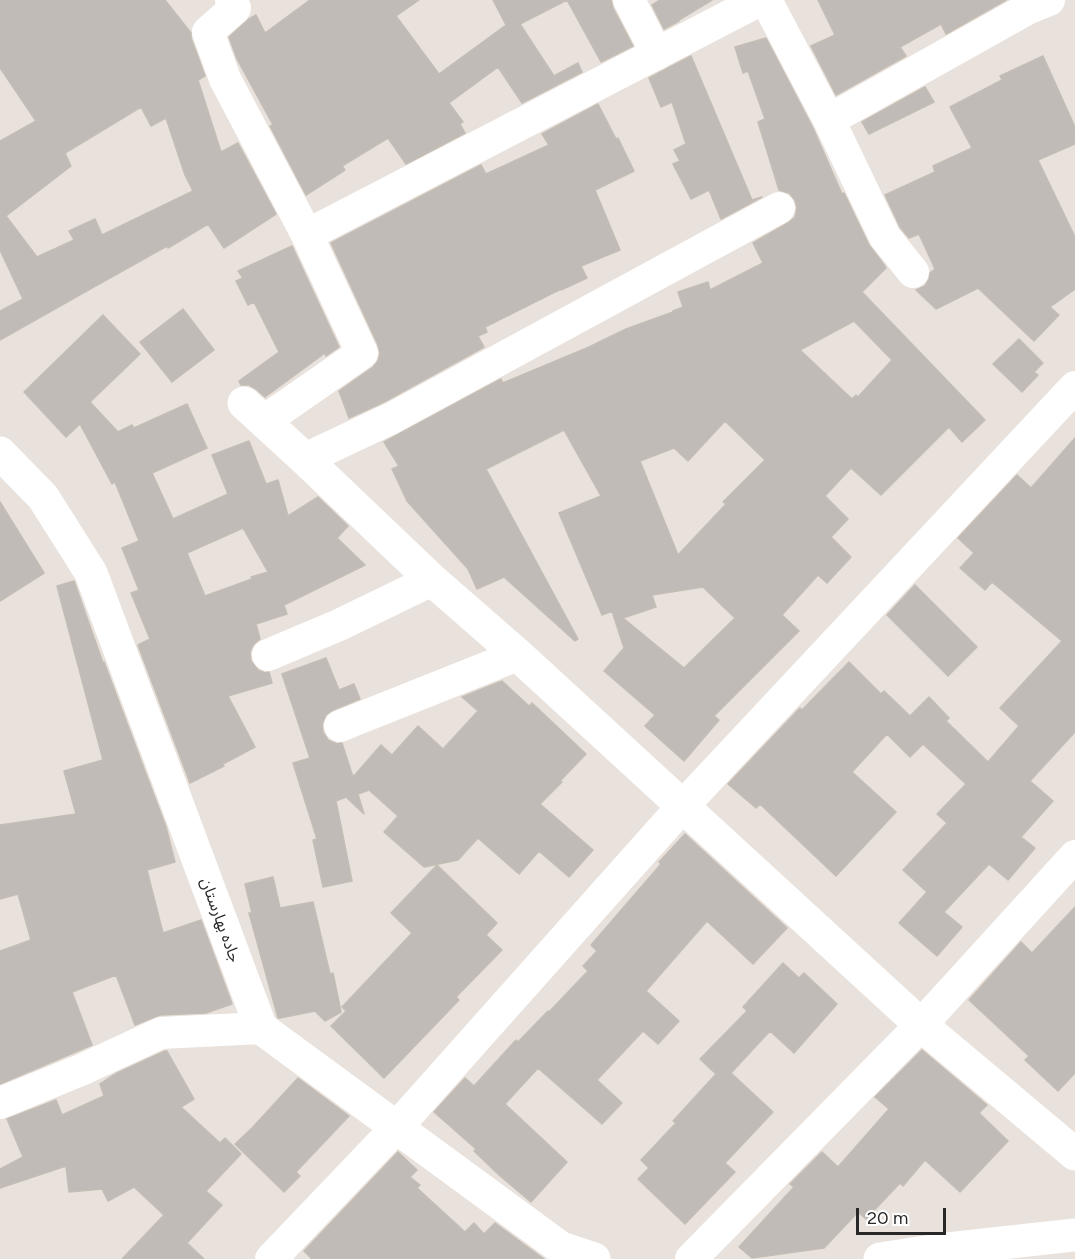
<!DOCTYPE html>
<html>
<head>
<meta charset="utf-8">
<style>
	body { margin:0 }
	#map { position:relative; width:1075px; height:1259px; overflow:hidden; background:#e9e1db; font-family:Figtree,sans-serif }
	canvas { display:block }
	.scale { position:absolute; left:856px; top:1208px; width:90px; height:27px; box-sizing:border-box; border:3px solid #282828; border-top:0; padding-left:8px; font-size:18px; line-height:21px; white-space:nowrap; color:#282828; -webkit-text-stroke:4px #fff; paint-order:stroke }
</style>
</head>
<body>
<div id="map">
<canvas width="1075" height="1259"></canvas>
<div class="scale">20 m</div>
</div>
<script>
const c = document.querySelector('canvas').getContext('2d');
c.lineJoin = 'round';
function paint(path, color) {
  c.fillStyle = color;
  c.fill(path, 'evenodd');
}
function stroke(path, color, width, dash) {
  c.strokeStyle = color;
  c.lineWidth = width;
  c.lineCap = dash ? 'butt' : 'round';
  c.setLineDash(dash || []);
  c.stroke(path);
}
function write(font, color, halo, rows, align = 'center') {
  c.font = font + ' Figtree,"Noto Sans Arabic",sans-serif';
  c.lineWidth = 5;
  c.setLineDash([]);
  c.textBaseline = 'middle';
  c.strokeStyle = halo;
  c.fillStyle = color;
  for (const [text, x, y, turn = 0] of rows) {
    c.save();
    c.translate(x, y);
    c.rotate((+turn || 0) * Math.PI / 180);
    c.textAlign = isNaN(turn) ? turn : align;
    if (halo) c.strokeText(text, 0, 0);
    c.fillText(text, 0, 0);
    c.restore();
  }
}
const building = new Path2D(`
	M0,0H165L191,33V38L205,76L198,80L221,152L238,143L276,214L224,248L208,224L168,248L167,246L83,293L0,340V311L23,299L0,250V141L36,121L0,68ZM141,107L151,126L166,118L185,175L193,191L102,235L95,219L69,231L74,240L37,257L6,216L71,166L65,153Z
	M310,0H419L396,16L439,74L506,25L493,0H611L613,8L633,46L601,62L567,0L520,24L554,76L578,63L582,72L522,103L498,67L449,103L463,122L460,124L465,133L406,164L388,138L342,166L345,170L306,195L270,126L273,125L237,59L229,37L249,19L256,15L265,33Z
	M660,0H712L679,20V21L664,29L652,5Z
	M818,0H1006L946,34L941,24L900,47L906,56L836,95L811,46L835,35Z
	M766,38L813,128L842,194L844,193L869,245L885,266L886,268L862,292L985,420L962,442L949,427L881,495L851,468L825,496L848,519L831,537L851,557L827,583L818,575L782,615L799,631L714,716L719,720L684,761L645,726L655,715L604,671L624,648L612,611L602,615L559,513L601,496L564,430L486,469L578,639L575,641L504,577L477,589L468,569L407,501L392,469L399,466L384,442L501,379L503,383L589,347L626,329L673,312V311L683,307L678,292L708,282L710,290L763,263L753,243L788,223L795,217L797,208L795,200L789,193L779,190L758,122L765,119L748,71L743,73L735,47ZM854,321L892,360L858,397L856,395L852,399L800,350ZM725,421L765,460L723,502L726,504L678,555L640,461L674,448L688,461ZM703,587L735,618L684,668L623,618L656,607L652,595Z
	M691,56L752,200L762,197L721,219L709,190L691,199L673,164L680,161L674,150L686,144L672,102L661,107L649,78Z
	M1043,56L1075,127V144L1038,160L1075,237V289L1050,307L1059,315L1034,341L978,288L936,309L916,290L925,286L929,279L930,273L935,269L919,234L909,238L900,227L885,195L935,172L933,166L972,148L950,107L1002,80L1000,76Z
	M925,87L934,102L869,134L862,122Z
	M598,104L616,139L618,138L634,171L595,190L620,250L581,266L587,278L561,290V289L485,327L487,332L478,336L484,347L384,402L349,418L339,391L373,367L378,361L380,353L378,345L331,243L481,165L486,174L549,145L542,134Z
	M292,246L339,347L326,356L325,353L265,397L256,389L249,385H241L239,381L279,352L254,302L248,305L236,281L243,278L238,271Z
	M183,309L214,350L172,382L140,342Z
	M103,315L140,354L90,402L118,432L132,425L134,428L187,404L207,448L152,473L173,519L228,494L212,455L249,441L266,484L278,480L288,516L318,497L348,526L337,538L365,565L284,605L287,614L256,624L260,639L253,645L250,652L251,661L258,670L265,673L269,672L272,683L228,696L255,747L223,764L224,766L190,783L138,645L150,639L131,593L139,590L122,548L139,541L115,482L112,484L80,424L66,437L24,392ZM243,528L268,572L251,577L252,579L205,596L187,553Z
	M1019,339L1043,363L1034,372L1038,375L1022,392L993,364Z
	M1075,438V732L1030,781L1053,801L1021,837L1035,848L1008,880L989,864L944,912L962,927L937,956L899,923L927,892L903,870L947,823L937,814L966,784L923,744L910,757L887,734L852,772L896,812L836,876L760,804L756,808L728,784L800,708L802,710L849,662L881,694L884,691L910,716L929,697L949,718L946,721L988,762L1019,726L1000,708L1062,641L992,582L985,590L960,568L974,553L958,538L1017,475L1031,488Z
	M0,502L44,573L0,601Z
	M74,581L103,663L104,662L166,827L175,862L147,870L163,933L201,920L232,1004L206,1013L160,1015L135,1025L116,975L72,992L92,1045L0,1084V951L31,940L18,894L0,899V825L76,814L64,771L103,760L57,586Z
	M915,585L977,647L948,676L887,615Z
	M326,658L339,690L354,684L360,699L333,710L326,715L322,724L323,732L328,740L337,744L342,743L353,777L381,745L392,755L418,726L443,749L478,711L462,697L502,681L529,706L532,703L586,754L560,781L562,782L540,804L593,850L569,877L539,851L519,874L478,838L458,860L424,867L384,832L398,816L369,790L358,794L364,814L346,797L336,801L352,881L323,887L313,840L317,839L293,763L310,758L282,674Z
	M685,834L787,928L753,964L707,921L646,991L679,1021L658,1044L643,1031L597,1080L622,1103L602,1124L538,1068L505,1104L567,1162L531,1202L499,1175L474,1151L476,1149L434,1112L465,1078L474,1086L516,1040L518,1042L548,1011L549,1012L588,971L583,966L597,951L591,945L661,864L659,862Z
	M437,865L497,923L486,935L502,950L456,997L459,1000L384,1078L331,1026L346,1011L342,1007L412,933L391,913Z
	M273,877L280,908L313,902L330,974L333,973L341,1012L325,1021L315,1011L280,1018H278L249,913H252L245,884Z
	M1075,907V1073L1058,1091L1025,1060L1029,1056L969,1000L1021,942L1032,953Z
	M783,963L799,978L804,973L837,1004L794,1053L770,1031L731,1073L773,1112L725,1163L735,1172L685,1224L638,1179L649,1168L641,1160L676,1123L673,1121L716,1074L700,1059L747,1011L743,1007Z
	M922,1050L987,1105L979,1113L1008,1141L960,1192L925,1160L903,1186L900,1183L866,1219L858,1212L824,1248L752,1258L739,1247L794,1187L790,1184L822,1152L838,1167L889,1109L875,1097Z
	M165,1051H167L194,1099L181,1107L220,1143L225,1138L241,1154L206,1191L222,1205L187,1243L204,1259H122L164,1215L134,1187L108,1201L102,1189L69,1192L66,1166L0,1188V1169L23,1157L7,1119L56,1100L62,1115L104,1096L100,1084L117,1073Z
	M298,1078L349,1116L296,1172L300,1176L284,1192L235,1144L252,1128Z
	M398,1152L417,1170L410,1177L420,1185L417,1188L465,1232L474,1223L484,1234L495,1223L544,1259H312L304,1251Z`);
const minor = new Path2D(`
	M231,0L235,8L208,32L225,79L307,235L362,353L264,421
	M629,0L657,54
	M766,0L829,120L885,237L913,272
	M829,120L1027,9L1049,0
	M307,235L760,0
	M305,459L392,418L779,208
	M268,655L339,625L432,580
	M340,726L518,655
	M0,1103L81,1070L161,1033L261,1028
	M271,1259L396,1128L682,807L1075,387
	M691,1259L921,1025L1075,856`);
const tertiary = new Path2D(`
	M244,403L305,459L432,580L518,655L921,1025L1075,1154
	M0,453L43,497L91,573L261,1028L561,1248L594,1259
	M880,1259L938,1250L1075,1235`);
const streetNames = [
	["جاده بهارستان",220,920,70]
];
paint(building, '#c1bbb7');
stroke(building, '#c4bdb5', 1.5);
stroke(minor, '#fff', 32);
stroke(tertiary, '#fff', 33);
write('16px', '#282828', '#fff', streetNames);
</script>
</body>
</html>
